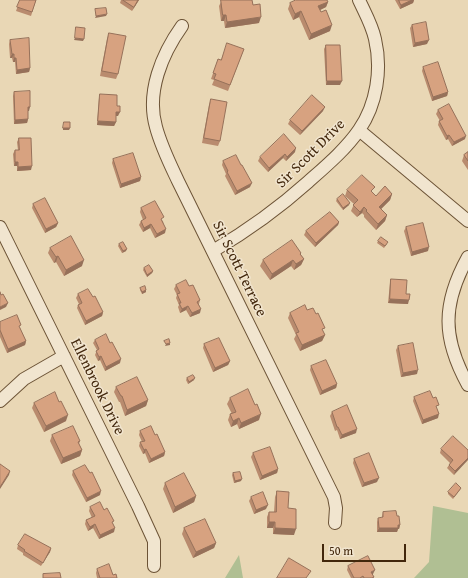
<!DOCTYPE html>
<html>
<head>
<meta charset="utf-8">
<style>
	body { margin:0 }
	#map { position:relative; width:468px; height:578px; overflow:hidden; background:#e9d7b5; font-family:"Gentium Book Plus",serif }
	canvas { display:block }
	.scale { position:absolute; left:322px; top:544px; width:84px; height:18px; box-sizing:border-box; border:2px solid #42270c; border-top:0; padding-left:5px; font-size:12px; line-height:14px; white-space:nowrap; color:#42270c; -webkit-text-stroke:3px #f1e5cf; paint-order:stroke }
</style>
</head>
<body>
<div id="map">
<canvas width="468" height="578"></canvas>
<div class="scale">50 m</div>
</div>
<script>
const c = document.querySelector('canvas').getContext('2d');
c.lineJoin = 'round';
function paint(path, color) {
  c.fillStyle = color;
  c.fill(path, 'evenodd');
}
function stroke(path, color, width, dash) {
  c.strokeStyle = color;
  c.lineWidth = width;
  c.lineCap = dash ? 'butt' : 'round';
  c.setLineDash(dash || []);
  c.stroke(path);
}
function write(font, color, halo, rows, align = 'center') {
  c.font = font + ' "Gentium Book Plus",serif';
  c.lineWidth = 3;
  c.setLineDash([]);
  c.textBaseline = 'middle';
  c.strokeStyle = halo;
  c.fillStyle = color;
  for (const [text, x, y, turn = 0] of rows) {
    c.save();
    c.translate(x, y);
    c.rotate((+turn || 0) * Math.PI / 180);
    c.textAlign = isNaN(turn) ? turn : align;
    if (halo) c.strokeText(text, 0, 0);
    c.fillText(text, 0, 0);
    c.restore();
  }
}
const green = new Path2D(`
	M433,506L468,513V578H414L429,562Z
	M239,555L243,578H225Z`);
const minor = new Path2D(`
	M182,26C162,54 146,92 156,127C161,146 170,164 178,181L334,497L336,508L335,523
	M359,130L468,221
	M0,227L138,506L154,541V566
	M213,251C247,231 279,208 308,182C326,166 346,149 359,130C377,104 382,69 375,39C372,25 365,13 359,0
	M468,257C442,304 442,338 468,385
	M0,401L24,379L64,356`);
const wall = new Path2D(`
	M20,0H36L31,16L16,11Z
	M121,0H139L132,11L120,3Z
	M221,0H252L253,5L259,23L225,28L224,21H221L219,6L221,2Z
	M395,0H414L413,3L400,9Z
	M328,2L326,7L320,10L330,31L309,40L299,17L293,20L288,9L290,3Z
	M412,25L427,44L413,47L410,28Z
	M109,33L118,74L116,79L100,76L107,39Z
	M10,40L30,68L29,72L16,74L15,62H13L12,58H10L9,44Z
	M326,45L340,85H326L324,49Z
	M244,49L228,91L212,85L214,80L211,79L218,59L221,60Z
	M423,67L448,92L447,96L432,101L422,71Z
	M14,92L29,111H28V119L27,123L14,124L13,96Z
	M100,94L117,106L118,116H116V122L114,126L97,125L99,98Z
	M211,99L220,141L218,146L202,143L209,105Z
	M438,110L465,139L452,146L448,139L446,140L438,125L439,121H440L436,114Z
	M323,111L300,135L288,124L290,120Z
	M19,138L31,170L17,171V166H14L13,154L15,150H18L17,142Z
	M295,152L286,161L283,158L268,172L258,161L260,157Z
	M468,152V170L462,161L464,155Z
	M113,159L141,177L140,181L120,188L112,163Z
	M223,161L250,187L235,195L225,176L226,174L222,165Z
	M347,190L373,193L376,196L392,194L390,200L381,209L387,215L385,221L376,230L364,217V215L362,213L357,217L351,211L354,204L345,196Z
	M337,199L349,205L343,210L336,201Z
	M33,204L58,223L56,227L45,233L32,208Z
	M141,208L163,221L165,233L155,238L150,228L143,232L139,225L141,221L143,220L140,212Z
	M339,222L338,225L315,247L304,235L306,231Z
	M406,227L428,251L411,256L404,231Z
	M378,241L387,244L384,248L377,243Z
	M119,244L126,251L122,253L118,246Z
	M50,248L82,266L64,276L56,262L54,263L48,253Z
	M301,253V255L304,259L301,265L294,270L291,266L270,280L260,266L263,260Z
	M144,268L153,271L152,273L147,277L143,270Z
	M391,279L406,294L408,304L388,303L390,283Z
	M176,285L189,286L200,300L199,304L200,313L190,317L186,310L180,313L178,307L179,305L176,298L177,295L174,289Z
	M140,288L146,290V292L142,294L140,290Z
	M78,294L103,312L102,316L85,325L77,308L78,305L79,304L76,298Z
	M307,310L325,335L322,341L300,351L294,339L296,335L288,318L290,313Z
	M0,322L20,328L26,341L25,345L7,353L0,337Z
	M95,340L120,363L105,371L100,360L98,361L95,355L97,350L93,343Z
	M204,344L230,361L228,365L213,372L203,348Z
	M398,346L417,374L401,377L396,350Z
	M311,366L337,384L336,388L320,395L310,370Z
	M187,378L194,380L188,384L186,380Z
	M116,387L148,400L146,406L125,416L120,402H119L114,392Z
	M414,397L437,409L438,418L422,424L413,401Z
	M230,398L259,420L239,429L237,424L231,427L228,420L230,414H232L227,404Z
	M59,402L66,421L44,432L32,408L34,403Z
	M332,412L356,433L340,439L337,430L335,431L330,416Z
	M140,431L155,435L165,452L164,456L149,463L145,453L143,454L139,446L140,442H142L139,435Z
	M52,435L80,441L79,444L82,450L80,456L61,464L50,441Z
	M441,449L468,450L454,475L447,468L449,465L450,463L440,453Z
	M253,453L278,469L277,473L260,480L251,457Z
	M354,459L377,482L362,487L353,463Z
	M73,471L90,473L100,495L86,502L72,475Z
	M233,473L241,481L234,483L232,475Z
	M165,483L196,496L194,502L173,513L163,489Z
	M461,488L460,490L453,499L448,494V492Z
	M277,491L288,508L294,535L273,534V528H267V517L269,512H274L275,497Z
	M251,497L266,509L254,514L249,501Z
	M90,507L104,510L113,524L114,532L99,539L93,528L88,531L85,524L86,520L92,518L89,511Z
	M383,512L397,516L400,525L399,529H398L397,532H377V522L378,518H382V516Z
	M184,528L216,543L214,548L193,558L182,534Z
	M18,545L51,548L50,552L41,566L23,555V553L17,549Z
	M348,566L373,574H372L374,578H351L347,570Z
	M97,569L113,575L117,578H97L96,573Z`);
const shadedWall = new Path2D(`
	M138,0H139L132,11L134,7Z
	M412,0H414L413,3L400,9L401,5Z
	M328,2L326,7L316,12L318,6Z
	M301,11L299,17L293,20L295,14Z
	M107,14L106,16L95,18L96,16Z
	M223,15H226L224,21H221Z
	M261,17L259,23L225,28L227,22Z
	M332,25L330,31L309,40L311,34Z
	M75,38L84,39L83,41L74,40Z
	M429,40L427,44L413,47L415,43Z
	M12,54H14L12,58H10Z
	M14,58H16L15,62H13Z
	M30,68L29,72L16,74L17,70Z
	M327,81H342L340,85H326Z
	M448,92L447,96L432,101L433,97Z
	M28,107H30L29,111H26Z
	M325,107L323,111L300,135L302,131Z
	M116,112H120L118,116H115Z
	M28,119L27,123L14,124L15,120Z
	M98,121L116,122L114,126L97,125Z
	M63,128H70L69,130H63Z
	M449,135L448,139L446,140L447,136Z
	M466,136L465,139L452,146L454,142Z
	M296,148L295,152L286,161L287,157Z
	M285,154L283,158L268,172L269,168Z
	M15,162H18L17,166H14Z
	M32,166L31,170L17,171L18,167Z
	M141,177L140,181L120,188L121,184Z
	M252,183L250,187L235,195L237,191Z
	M392,194L390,200L377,213L379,207Z
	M350,203L349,205L343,210V208Z
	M364,207L362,213L357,217L360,212Z
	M387,215L385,221L376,230L378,224Z
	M339,222L338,225L315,247L316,243Z
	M58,223L56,227L45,233L46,229Z
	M151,224L150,228L143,232L144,228Z
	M166,229L165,233L155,238L157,234Z
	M429,247L428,251L411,256L412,252Z
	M127,249L126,251L122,253L123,251Z
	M58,256L56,262L54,263L56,257Z
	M304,259L301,265L294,270L296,264Z
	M84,260L82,266L64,276L66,270Z
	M293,260L291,266L270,280L272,274Z
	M153,271L152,273L147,277V275Z
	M146,290V292L142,294V292Z
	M390,299L409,300L408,304L388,303Z
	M8,303L6,307L0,310V307Z
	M188,306L186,310L180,313L182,309Z
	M201,309L200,313L190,317L192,313Z
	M103,312L102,316L85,325L86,321Z
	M325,335L322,341L300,351L302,345Z
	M26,341L25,345L7,353L8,349Z
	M170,343V345L165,346L166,344Z
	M101,356L100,360L98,361L99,357Z
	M121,359L120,363L105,371L106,367Z
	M230,361L228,365L213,372L215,368Z
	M418,370L417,374L401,377L403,373Z
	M195,378L194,380L188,384L189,382Z
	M337,384L336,388L320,395L322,391Z
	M148,400L146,406L125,416L127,410Z
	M261,414L259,420L239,429L241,423Z
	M439,414L438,418L422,424L423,420Z
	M68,415L66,421L44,432L46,426Z
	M239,418L237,424L231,427L233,421Z
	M357,429L356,433L340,439L342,435Z
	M146,449L145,453L143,454L144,450Z
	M82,450L80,456L61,464L63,458Z
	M165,452L164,456L149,463L151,459Z
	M468,458V460L454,475L455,471Z
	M278,469L277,473L260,480L262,476Z
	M10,471L9,475L0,489V487Z
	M379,478L377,482L362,487L364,483Z
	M242,479L241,481L234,483L235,481Z
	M101,491L100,495L86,502L87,498Z
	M196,496L194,502L173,513L175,507Z
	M268,505L266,509L254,514L256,510Z
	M269,522H275L273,528H267Z
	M95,524L93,528L88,531L90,527Z
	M400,525L399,529H398L397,532H377L379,528Z
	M115,528L114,532L99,539L100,535Z
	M275,528L296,529L294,535L273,534Z
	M216,543L214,548L193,558L196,552Z
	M51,548L50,552L41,566L43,563Z
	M375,570L373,574L370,576L371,572Z`);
const building = new Path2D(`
	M20,0H36L32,12L17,7Z
	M123,0H138L134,7Z
	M221,0H252L253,5L260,4L261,17L227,22L226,15H223Z
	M296,0H327L328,2L318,6L321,12L326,10L332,25L311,34L301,11L295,14L290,3Z
	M399,0H412L401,5Z
	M106,8L107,14L96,16L95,9Z
	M426,22L429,40L415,43L412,25Z
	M76,27L85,28L84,39L75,38Z
	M109,33L126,36L118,74L102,71Z
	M29,38L30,68L17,70L16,58H14V54H12L10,40Z
	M227,43L244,49L230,85L214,79L216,74L213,73L218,59L221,60Z
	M326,45H340L342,81H327Z
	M438,62L448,92L433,97L423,67Z
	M30,91V107H28V119L15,120L14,92Z
	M100,94L117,95V106H120V112H116V122L98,121Z
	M312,95L325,107L302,131L290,120Z
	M211,99L227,102L220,141L204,138Z
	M449,104L466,136L454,142L449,135L447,136L439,121L443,119L438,110Z
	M64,122H70V128H63Z
	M284,134L296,148L287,157L285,154L269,168L260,157Z
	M19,138H31L32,166L18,167V162H15V150H19Z
	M468,152V161L464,155Z
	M133,153L141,177L121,184L113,159Z
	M236,155L241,165H242L252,183L237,191L227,172L228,171L223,161Z
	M362,175L375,187L371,191L376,196L385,186L392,194L379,207L387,215L378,224L366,211L367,210L364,207L360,212L353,205L358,200L347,190Z
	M343,194L350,203L343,208L337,199Z
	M45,198L58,223L46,229L33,204Z
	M155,201L164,217L161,219L166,229L157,234L151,224L144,228L141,221L146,218L141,208Z
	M330,212L339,222L316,243L306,231Z
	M423,223L429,247L412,252L406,227Z
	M71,236L84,260L66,270L58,256L56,257L50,248Z
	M381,237L388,242L385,246L378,241Z
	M292,240L301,253L300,254L304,259L296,264L293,260L272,274L263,260Z
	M123,242L127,249L123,251L119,244Z
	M149,265L153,271L147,275L144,268Z
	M391,279L407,280L406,294H410L409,300L390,299Z
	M186,280L189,286L193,285L200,300L197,302L201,309L192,313L188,306L182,309L179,303H181L177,294L180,293L176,285Z
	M145,286L146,290L142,292L140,288Z
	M88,289L93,297L95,296L103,312L86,321L78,305L82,303L78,294Z
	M0,292L1,295L3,294L8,303L0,307Z
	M305,305L307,310L313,308L316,314L318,313L325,328L322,329L325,335L302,345L296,333L299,332L290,313Z
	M17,315L21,325L19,326L26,341L8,349L0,330V322Z
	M106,334L110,343L112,342L121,359L106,367L101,356L99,357L96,351L99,349L95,340Z
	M219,338L230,361L215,368L204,344Z
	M169,339L170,343L166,344L164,341Z
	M413,343L418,370L403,373L398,346Z
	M326,360L337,384L322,391L311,366Z
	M193,375L195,378L189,382L187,378Z
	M137,377L148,400L127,410L122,396H121L116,387Z
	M248,389L255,405L257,404L261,414L241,423L239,418L233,421L230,414L236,412L230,398Z
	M430,391L433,398L436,397L439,405L436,406L439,414L423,420L414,397Z
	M55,392L59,402L61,401L68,415L46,426L34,403Z
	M347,405L357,429L342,435L338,427H337L332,412Z
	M73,426L80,441L78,442L82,450L63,458L52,435Z
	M151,426L155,435L157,434L165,452L151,459L146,449L144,450L140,442L145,441L140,431Z
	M453,436L468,450V458L455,471L449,465L453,460L441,449Z
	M270,447L278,469L262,476L253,453Z
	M369,453L379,478L364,483L354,459Z
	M0,464L10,471L0,487Z
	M85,465L90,473L92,472L101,491L87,498L73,471Z
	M240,472L242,479L235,481L233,473Z
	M184,473L196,496L175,507L165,483Z
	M456,483L461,488L454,497L448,492Z
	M277,491L289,492L288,508L296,509V529L275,528V522H269V512H276Z
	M263,492L268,505L256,510L251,497Z
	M100,502L104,510L107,508L114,521L112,522L115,528L100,535L95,524L90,527L86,520L95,516L90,507Z
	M396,511L397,516H399L400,525H398V528H379L378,518L383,517V512Z
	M205,519L216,543L196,552L184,528Z
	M25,534L51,548L43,563L24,551L25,550L18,545Z
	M368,556L375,570L371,572L374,577L372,578H364L363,576L360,578H354L348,566Z
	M289,558L311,571L306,578H277Z
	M109,564L113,575L116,574L117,578H100L97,569Z
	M60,573L61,578H43V574Z`);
const streetNames = [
	["Sir Scott Drive",311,154,-45],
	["Sir Scott Terrace",239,269,64],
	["Ellenbrook Drive",97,387,64]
];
paint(green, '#b0bf93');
stroke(minor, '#6c5336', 14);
stroke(minor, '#f1e5cf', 12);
paint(wall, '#b98b6e');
paint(shadedWall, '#96715a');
paint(building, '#d7a280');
stroke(building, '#96715a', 1);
write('15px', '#42270c', '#f1e5cf', streetNames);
</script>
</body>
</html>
